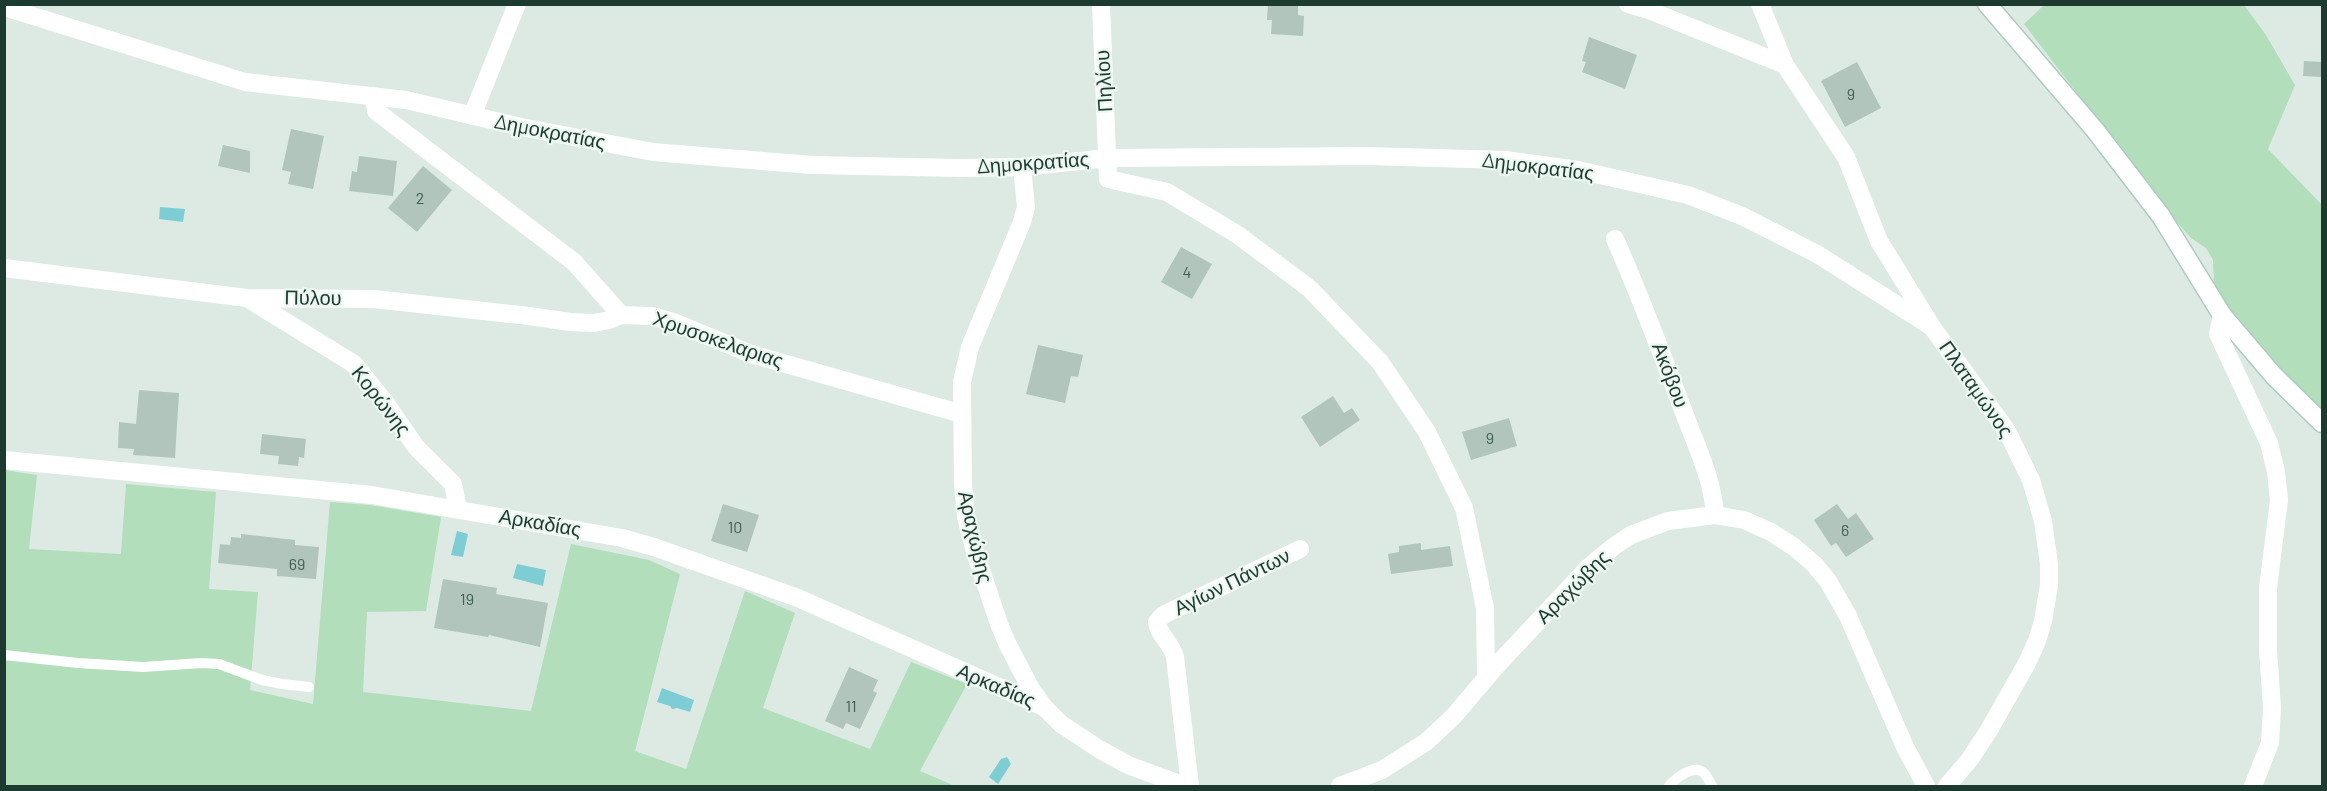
<!DOCTYPE html>
<html>
<head>
<meta charset="utf-8">
<style>
	body { margin:0 }
	#map { position:relative; width:2327px; height:791px; overflow:hidden; background:#dceae3; font-family:Barlow,sans-serif }
	canvas { display:block }
	.frame { position:absolute; inset:0; border:6px solid #1d3a31; pointer-events:none }
</style>
</head>
<body>
<div id="map">
<canvas width="2327" height="791"></canvas>
<div class="frame"></div>
</div>
<script>
const c = document.querySelector('canvas').getContext('2d');
c.lineJoin = 'round';
function paint(path, color) {
  c.fillStyle = color;
  c.fill(path, 'evenodd');
}
function stroke(path, color, width, dash) {
  c.strokeStyle = color;
  c.lineWidth = width;
  c.lineCap = dash ? 'butt' : 'round';
  c.setLineDash(dash || []);
  c.stroke(path);
}
function write(font, color, halo, rows, align = 'center') {
  c.font = font + ' Barlow,sans-serif';
  c.lineWidth = 4.5;
  c.setLineDash([]);
  c.textBaseline = 'middle';
  c.strokeStyle = halo;
  c.fillStyle = color;
  for (const [text, x, y, turn = 0] of rows) {
    c.save();
    c.translate(x, y);
    c.rotate((+turn || 0) * Math.PI / 180);
    c.textAlign = isNaN(turn) ? turn : align;
    if (halo) c.strokeText(text, 0, 0);
    c.fillText(text, 0, 0);
    c.restore();
  }
}
const green = new Path2D(`
	M2044,5H2244L2266,35L2295,85L2268,149L2322,205V409L2280,371L2236,318L2214,286L2213,260L2206,248L2191,238L2169,213L2024,24Z
	M4,470L37,475L29,549L121,554L126,484L216,492L209,589L258,592L250,690L313,704L330,502L370,505L441,517L426,611L367,612L363,692L531,711L571,544L649,560L680,574L635,751L686,769L745,591L795,613L763,708L870,749L911,662L967,684L920,771L955,786H5Z`);
const water = new Path2D(`
	M160,207L185,209L183,222L159,219Z
	M457,531L468,534L463,557L451,555Z
	M517,564L546,570L543,586L513,578Z
	M662,688L694,700L690,712L677,708L672,709L670,706L657,702Z
	M1007,757L1011,764L998,784L989,777L1001,759Z`);
const building = new Path2D(`
	M1268,4H1298V15L1304,16L1303,36L1271,34L1272,20H1267Z
	M1589,37L1637,55L1625,89L1582,72L1586,62L1582,61Z
	M2304,61L2322,62L2321,77L2303,76Z
	M1857,62L1881,108L1845,127L1821,81Z
	M291,129L324,136L313,189L288,184L291,172L282,170Z
	M223,145L250,151V173L218,166Z
	M359,156L397,161L393,196L349,191L352,171L357,172Z
	M423,166L452,190L417,232L388,208Z
	M1181,247L1212,264L1192,299L1161,282Z
	M1038,345L1083,355L1078,377L1071,376L1065,403L1026,394Z
	M139,390L179,393L175,458L133,455L134,449L118,448L119,422L136,424Z
	M1333,396L1344,413L1352,408L1360,420L1320,447L1301,417Z
	M1509,418L1517,446L1471,460L1462,432Z
	M262,434L306,439L304,458L299,457L298,466L278,464L279,456L260,454Z
	M723,504L759,515L747,552L711,541Z
	M1837,504L1848,519L1856,513L1874,539L1846,557L1836,543L1831,546L1814,520Z
	M241,534L295,540V545L319,547L316,579L277,576V569L218,563L220,544L230,545L231,537L241,538Z
	M1421,543V550L1450,546L1453,566L1391,574L1388,554L1399,552V546Z
	M443,579L497,588L496,594L548,603L540,647L489,635L488,637L434,628Z
	M849,667L878,680L873,691L877,693L860,729L846,723L843,729L825,721Z`);
const lane = new Path2D(`
	M4,655L78,663L143,667L201,663L219,664L262,680L282,684L309,687
	M1669,786C1675,779 1694,763 1704,773C1707,776 1710,782 1712,786`);
const street = new Path2D(`
	M1101,4L1108,179L1167,192L1238,235L1309,288L1380,362L1427,432L1464,508L1485,608L1486,678
	M1628,4L1651,11L1785,65
	M1760,4L1785,65L1846,157L1879,241L1932,327L2007,431L2031,480L2043,521L2049,564V585L2043,621L2037,641L2027,663L1989,730L1970,759L1947,786
	M4,7L245,82L406,100L521,127L653,152L812,165L959,168L1022,167L1108,158L1367,156L1505,160L1578,170L1688,195L1742,216L1817,254L1932,327
	M374,96L376,111L574,262L621,315L652,316L676,323L751,354L962,414
	M472,116L517,4
	M1022,167L1026,207L1022,222L970,347L962,382L963,485L966,517L975,552L999,624L1008,645L1031,689L1044,707L1061,724L1099,749L1128,765L1185,786
	M1615,239C1640,295 1661,352 1683,410C1695,443 1713,479 1715,515
	M4,268L247,298L374,299L529,316L570,322L594,323L609,320L621,315
	M247,298L354,364L387,405L416,447L453,484L458,509
	M2222,315L2218,334L2269,443L2276,472L2279,500L2268,588V650L2272,708L2270,743L2253,786
	M4,460L372,495L622,538L654,547L798,598L1044,707
	M1190,786L1175,657C1172,644 1158,634 1157,622L1163,615L1300,549
	M1340,786L1382,770L1426,742L1453,717L1498,664L1589,567L1613,547L1631,535L1668,521L1715,515L1744,520L1771,532L1794,547L1814,564L1828,581L1848,616L1905,747L1926,786`);
const secondary = new Path2D(`
	M1987,4L2095,130L2161,216L2222,315L2274,376L2322,423`);
const numberNames = [
	["9",1851,95],
	["2",420,199],
	["4",1187,273],
	["9",1490,439],
	["10",735,528],
	["6",1845,531],
	["69",297,565],
	["19",467,600],
	["11",851,707]
];
const streetNames = [
	["Πηλίου",1104,81,-93],
	["Δημοκρατίας",550,132,11],
	["Δημοκρατίας",1033,163,-4],
	["Δημοκρατίας",1538,167,7],
	["Πύλου",313,298,1],
	["Χρυσοκελαριας",718,340,19],
	["Ακόβου",1670,375,69],
	["Πλαταμώνος",1976,389,55],
	["Κορώνης",381,401,52],
	["Αρκαδίας",540,523,10],
	["Αραχώβης",975,537,77],
	["Αγίων Πάντων",1232,582,-26],
	["Αραχώβης",1573,587,-45],
	["Αρκαδίας",996,686,23]
];
paint(green, '#b2debb');
paint(water, '#7ecdd5');
paint(building, '#b1c5bc');
stroke(secondary, '#aecbbf', 21);
stroke(lane, '#fff', 10);
stroke(street, '#fff', 18);
stroke(secondary, '#fff', 18);
write('16px', '#425d54', null, numberNames);
write('20px', '#1d3a31', '#ecf7f1', streetNames);
</script>
</body>
</html>
